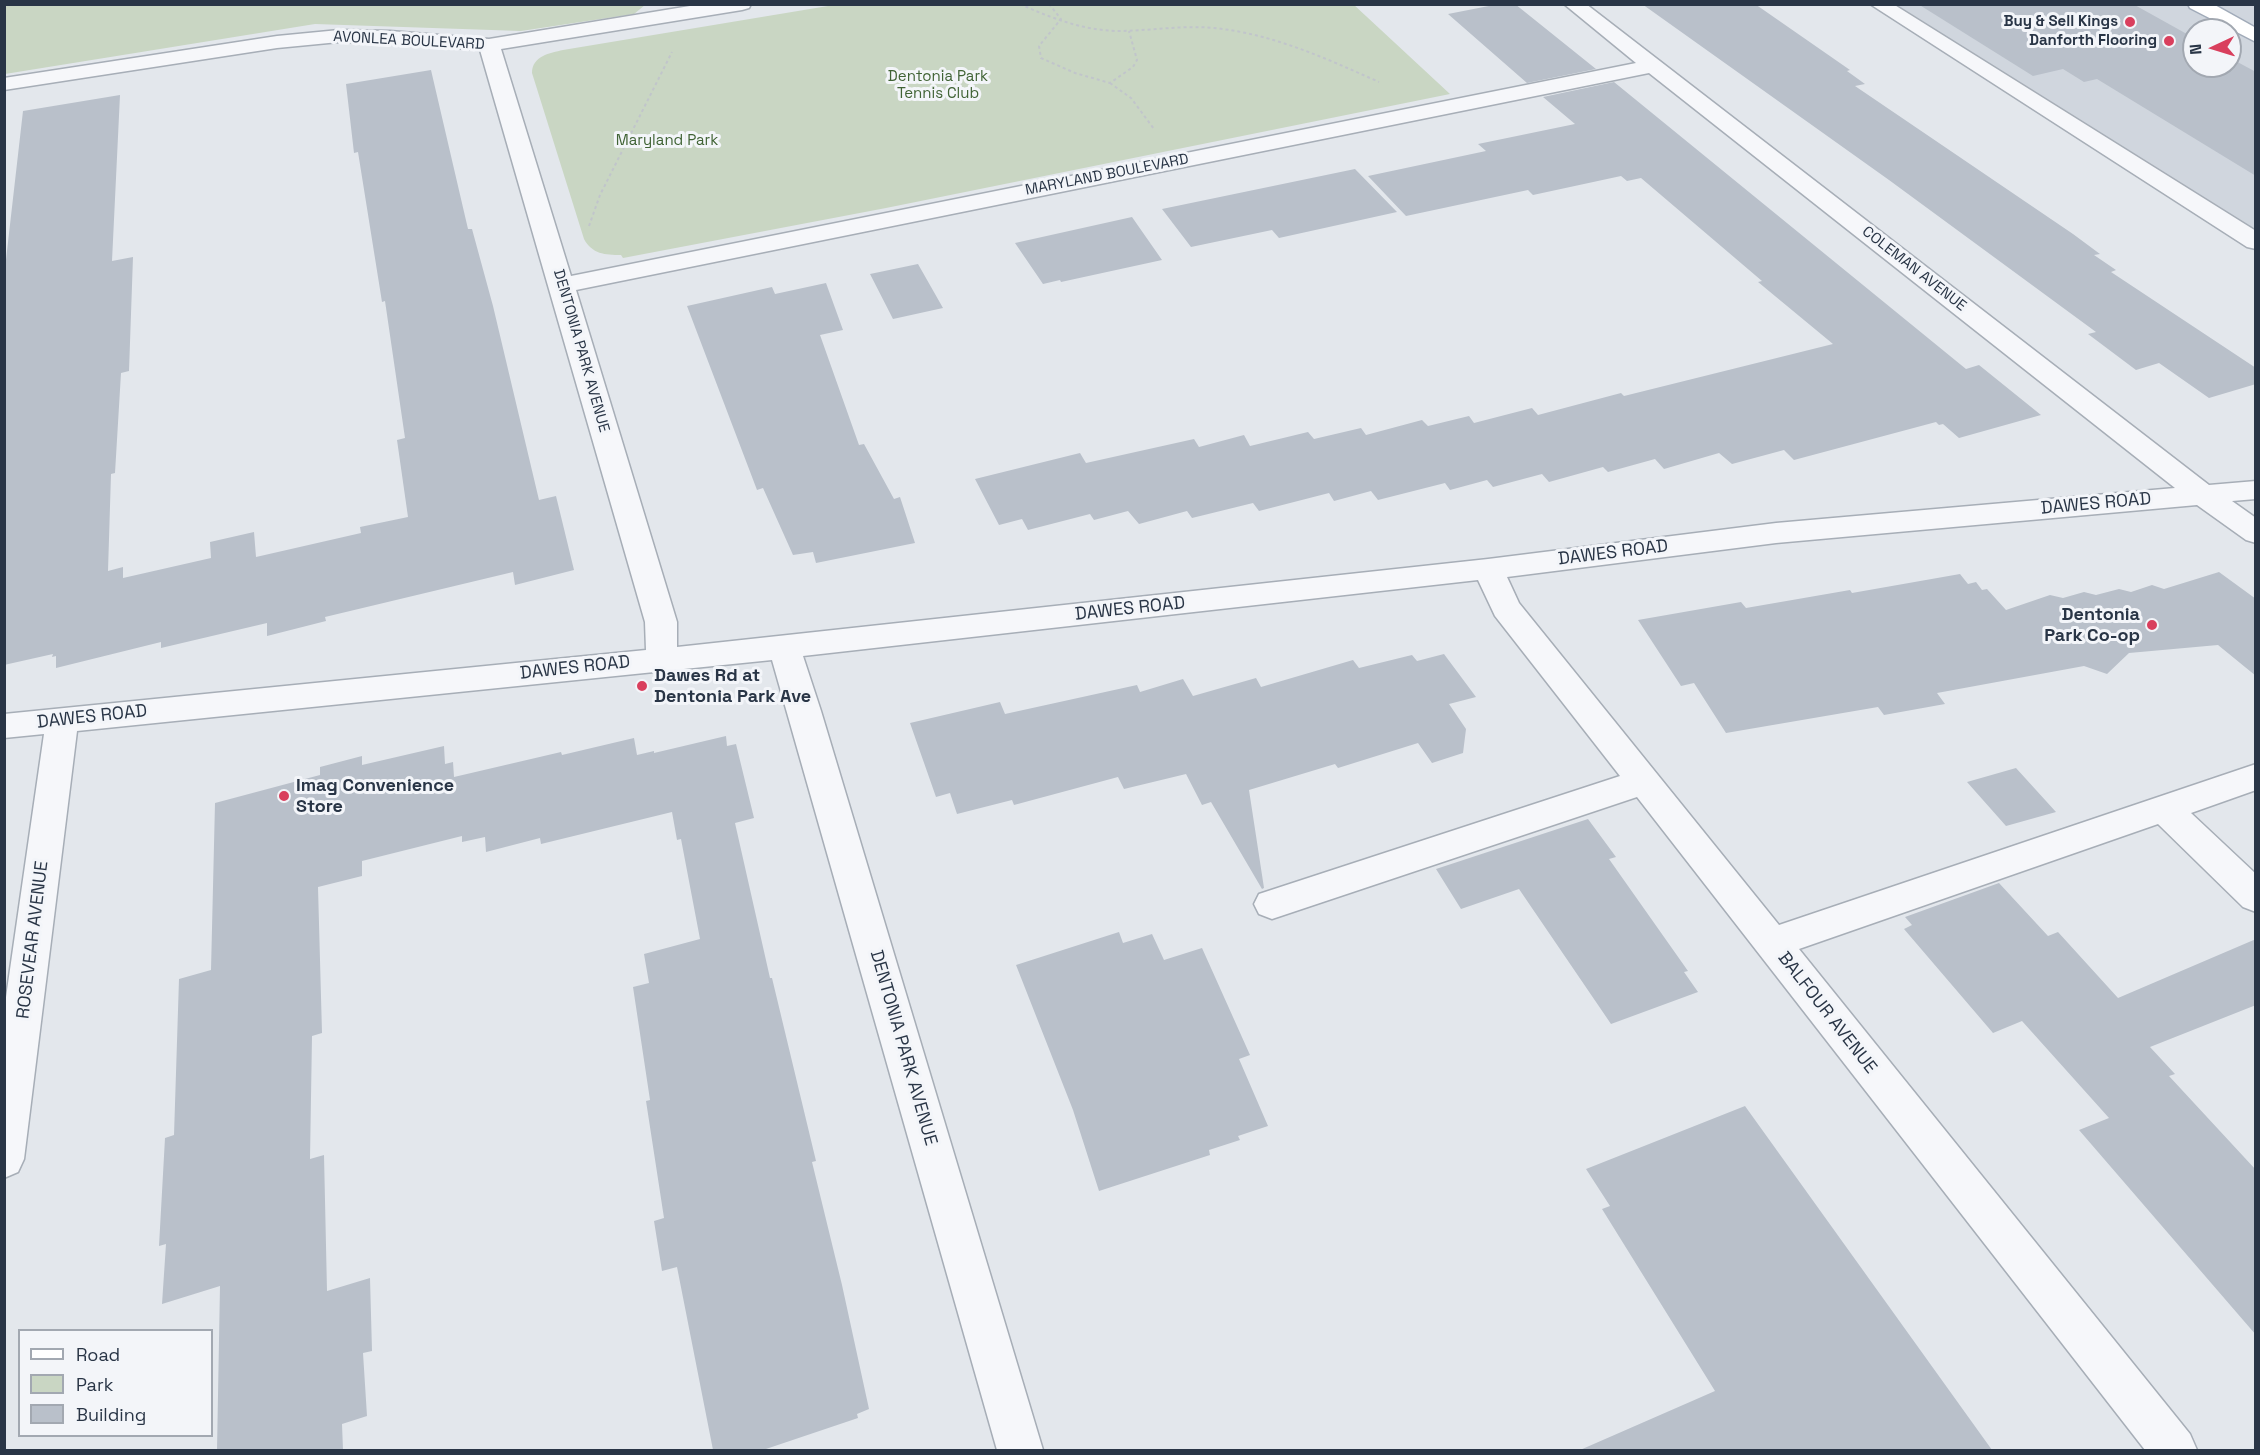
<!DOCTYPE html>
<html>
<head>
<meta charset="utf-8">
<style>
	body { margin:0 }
	#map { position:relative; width:2260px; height:1455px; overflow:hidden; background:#e3e7ec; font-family:"Space Grotesk",sans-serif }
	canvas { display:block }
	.frame { position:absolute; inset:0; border:6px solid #293546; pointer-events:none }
	.legend { position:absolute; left:18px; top:1329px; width:195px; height:108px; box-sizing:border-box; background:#f3f5f9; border:2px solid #a2a8b1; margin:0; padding:8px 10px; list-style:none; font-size:18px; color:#293546 }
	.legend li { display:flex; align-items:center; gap:12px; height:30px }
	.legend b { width:30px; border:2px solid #a2a8b1 }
	.north { position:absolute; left:2182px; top:18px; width:60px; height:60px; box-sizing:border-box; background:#f3f5f9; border:2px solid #a2a8b1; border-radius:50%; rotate:266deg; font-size:16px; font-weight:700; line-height:24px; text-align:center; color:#293546 }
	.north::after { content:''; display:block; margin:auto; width:21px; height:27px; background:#d93f5d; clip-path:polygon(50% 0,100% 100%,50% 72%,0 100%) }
</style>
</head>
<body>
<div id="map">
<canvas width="2260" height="1455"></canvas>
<div class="frame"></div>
<ul class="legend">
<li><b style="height:8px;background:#fff"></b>Road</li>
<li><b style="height:16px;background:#c9d6c3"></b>Park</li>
<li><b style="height:16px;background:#b9c0ca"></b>Building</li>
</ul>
<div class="north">N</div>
</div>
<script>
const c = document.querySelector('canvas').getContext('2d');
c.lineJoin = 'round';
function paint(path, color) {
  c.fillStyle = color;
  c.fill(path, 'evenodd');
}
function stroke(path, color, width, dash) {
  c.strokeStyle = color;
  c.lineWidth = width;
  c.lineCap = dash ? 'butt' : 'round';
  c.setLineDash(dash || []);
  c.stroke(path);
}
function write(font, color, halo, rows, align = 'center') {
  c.font = font + ' "Space Grotesk",sans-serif';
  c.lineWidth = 6;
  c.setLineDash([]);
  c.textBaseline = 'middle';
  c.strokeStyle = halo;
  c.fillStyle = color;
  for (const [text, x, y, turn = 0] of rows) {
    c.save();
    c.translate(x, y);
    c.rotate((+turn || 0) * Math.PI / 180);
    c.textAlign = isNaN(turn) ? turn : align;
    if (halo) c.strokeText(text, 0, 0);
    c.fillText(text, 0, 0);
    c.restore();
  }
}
const built = new Path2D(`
	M1870,5H2255V251ZM2194,30H2230V66H2194Z`);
const green = new Path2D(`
	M5,4H645V5L634,14L521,31L315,24L5,74Z
	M1353,4L1450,94L886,208L623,258L621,255C605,255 592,254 584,239L532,73C532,56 550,53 563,50L834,5Z`);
const building = new Path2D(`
	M1499,4H1515L1596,69L1527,83L1448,14Z
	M1642,4H1755L1850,70L1847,71L1865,84L1855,86L2073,234L2100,254L2094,255L2116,270L2111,272L2256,368V384L2209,398L2159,363L2136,370L2088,334L2096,332L1889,180Z
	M1918,4H2133L2194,38V66H2230V58L2256,72V176L2097,79L2084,82L2063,69L2033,76Z
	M431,70L468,229H472L493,306L539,500L556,496L574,570L515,585L513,572L325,617L326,621L267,636V623L161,648V642L56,668V656L52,657L53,654L4,665V277L23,111L120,95L112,261L133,257L129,371L121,373L115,473L111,474L108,571L123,567V578L211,558L210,542L254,532L256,557L361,533L360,527L408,517L397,440L405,438L385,301L382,302L358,152L354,153L346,84Z
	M1614,82L1966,369L1979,365L2041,415L1959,438L1943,424L1939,425L1936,422L1794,460L1784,450L1732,464L1719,453L1664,469L1655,459L1608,472L1603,467L1549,482L1542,474L1493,487L1487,480L1450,490L1445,483L1378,500L1371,491L1334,501L1329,493L1259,511L1253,503L1192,518L1187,511L1139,524L1128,511L1094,520L1090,514L1028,530L1022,519L999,525L975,479L1080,453L1086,463L1194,439L1199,447L1244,435L1250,446L1308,432L1314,439L1361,428L1366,435L1422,420L1428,426L1469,416L1474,423L1532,408L1538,415L1621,393L1624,396L1833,344L1758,282L1762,281L1641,178L1627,181L1621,176L1533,195L1528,190L1406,216L1368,176L1486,151L1478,144L1575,124L1543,97Z
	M1355,169L1397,212L1279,238L1272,230L1191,247L1162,209Z
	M1132,217L1162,260L1061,282L1060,280L1043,284L1015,243Z
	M918,264L943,308L893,319L870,274Z
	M826,283L843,330L820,335L859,445L864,444L894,499L900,497L915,543L816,563L813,552L793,555L763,488L757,490L687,306L772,287L775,294Z
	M2219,572L2256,599V676L2218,645L2129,653L2107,674L2084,666L1937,693L1945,704L1884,715L1878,707L1726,733L1694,683L1681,686L1638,620L1741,602L1746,608L1850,590L1852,593L1960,574L1968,584L1976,582L1982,590L1987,589L2006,610L2050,595L2063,598L2084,592L2096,595L2119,589L2131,592L2152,585L2164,589Z
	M1444,654L1476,697L1449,704L1466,729L1463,753L1432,763L1418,743L1338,768L1335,764L1249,790L1264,888L1262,889L1211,802L1202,805L1186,774L1124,789L1118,777L1014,805L1012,800L957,814L950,793L936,797L910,723L1000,702L1005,714L1137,685L1140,692L1183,679L1193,696L1256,678L1261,687L1353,660L1359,668L1412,655L1417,661Z
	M726,736L727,746L736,744L754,818L735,823L770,978H772L816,1161L812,1162L842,1285L869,1409L857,1414L858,1418L763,1450H713L677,1267L662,1271L654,1221L664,1218L646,1101L650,1100L633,987L649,983L644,954L700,939L681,839L677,840L672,812L541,844L540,838L486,852L485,837L462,842V836L362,861V876L318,887L322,1033L312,1036L310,1159L324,1155L327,1291L370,1278L372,1351L363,1353L367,1416L342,1424L343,1450H217L220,1286L162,1304L166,1244L159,1246L165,1138L174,1135L179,979L211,970L215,803L320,775V767L362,756V765L444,746L445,764L453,762L454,777L561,752L562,755L634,738L637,755L654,751V753Z
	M2016,768L2056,812L2006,826L1967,782Z
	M1588,819L1616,857L1609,859L1688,971L1684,972L1698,992L1611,1024L1519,889L1461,909L1436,869Z
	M1999,883L2048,936L2058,932L2118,998L2256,939V1005L2150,1047L2175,1074L2169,1076L2256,1170V1335L2079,1130L2109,1118L2022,1021L1993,1033L1904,929L1912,925L1905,917Z
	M1119,932L1123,943L1152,934L1164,960L1202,948L1250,1055L1239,1059L1268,1126L1238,1136L1240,1140L1209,1150L1210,1155L1099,1191L1073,1110L1016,965Z
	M1745,1106L1992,1450H1580L1715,1391L1602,1209L1610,1206L1586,1169Z`);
const path = new Path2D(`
	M1020,4C1051,18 1082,30 1117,31C1149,31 1181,25 1214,28C1273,34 1325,58 1379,82
	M1049,4L1061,19L1039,46L1041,58L1075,73L1110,83L1133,67L1137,60L1129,31
	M1110,83L1131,98L1154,129
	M589,226L600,195L672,52`);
const minor = new Path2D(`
	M702,4H751L749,8L742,10L501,49L571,276L1636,63L1564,4H1586L2209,485L2256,481V499L2232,501L2256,518V543L2246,540L2197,505L1776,543L1507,577L1519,603L1779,925L2256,764V790L2191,813L2256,874V912L2243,907L2158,824L1799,949L2190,1434L2197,1450H2145L1637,797L1272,919L1259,914L1254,904L1259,894L1620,776L1495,616L1478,580L803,656L821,711L1043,1450H997L772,660L77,731L24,1159L18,1172L4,1178V1011L44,734L4,738V714L646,650L645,622L480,50L390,43L339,42L277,48L4,90V78L277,36L339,30L390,31L489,39ZM1649,73L2175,488L1776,523L1488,559L677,647V622L576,290Z
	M1870,4H1893L2256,231V249L2247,247Z`);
const major = new Path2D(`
	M2188,4H2213L2256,28V42L2190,8Z`);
const markers = [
	[2130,22,6,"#d93f5d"],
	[2169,41,6,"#d93f5d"],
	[2152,625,6,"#d93f5d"],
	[642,686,6,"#d93f5d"],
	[284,796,6,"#d93f5d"]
];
const farPoinames = [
	["Buy & Sell Kings",2118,22],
	["Danforth Flooring",2157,41]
];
const farStreetnames = [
	["AVONLEA BOULEVARD",409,41,3],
	["MARYLAND BOULEVARD",1107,175,-11],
	["COLEMAN AVENUE",1914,269,38],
	["DENTONIA PARK AVENUE",581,351,74]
];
const farParknames = [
	["Dentonia Park",938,77],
	["Tennis Club",938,94],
	["Maryland Park",667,141]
];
const streetNames = [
	["DAWES ROAD",2096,504,-5],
	["DAWES ROAD",1613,553,-7],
	["DAWES ROAD",1130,609,-6],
	["DAWES ROAD",575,668,-6],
	["DAWES ROAD",92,717,-6],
	["ROSEVEAR AVENUE",33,940,-83],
	["BALFOUR AVENUE",1827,1013,52],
	["DENTONIA PARK AVENUE",903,1048,74]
];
const poiNames = [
	["Dentonia",2140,615,"right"],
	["Park Co-op",2140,636,"right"],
	["Dawes Rd at",654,676],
	["Dentonia Park Ave",654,697],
	["Imag Convenience",296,786],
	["Store",296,807]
];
paint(built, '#d0d6de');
paint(green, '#c9d6c3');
paint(building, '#b9c0ca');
stroke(minor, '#a7aeb7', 3);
stroke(major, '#a1abb9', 3);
stroke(path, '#c1c5cb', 2, [3, 3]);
paint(minor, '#f6f7fa');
paint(major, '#fff');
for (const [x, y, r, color] of markers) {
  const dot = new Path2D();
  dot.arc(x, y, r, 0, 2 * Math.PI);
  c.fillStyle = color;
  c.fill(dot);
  stroke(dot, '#f3f5f9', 2);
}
write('bold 15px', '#293546', '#f3f5f9', farPoinames, 'right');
write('15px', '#293546', '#f3f5f9', farStreetnames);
write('15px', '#406335', '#f3f5f9', farParknames);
write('18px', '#293546', '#f3f5f9', streetNames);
write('bold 18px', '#293546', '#f3f5f9', poiNames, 'left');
</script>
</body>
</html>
